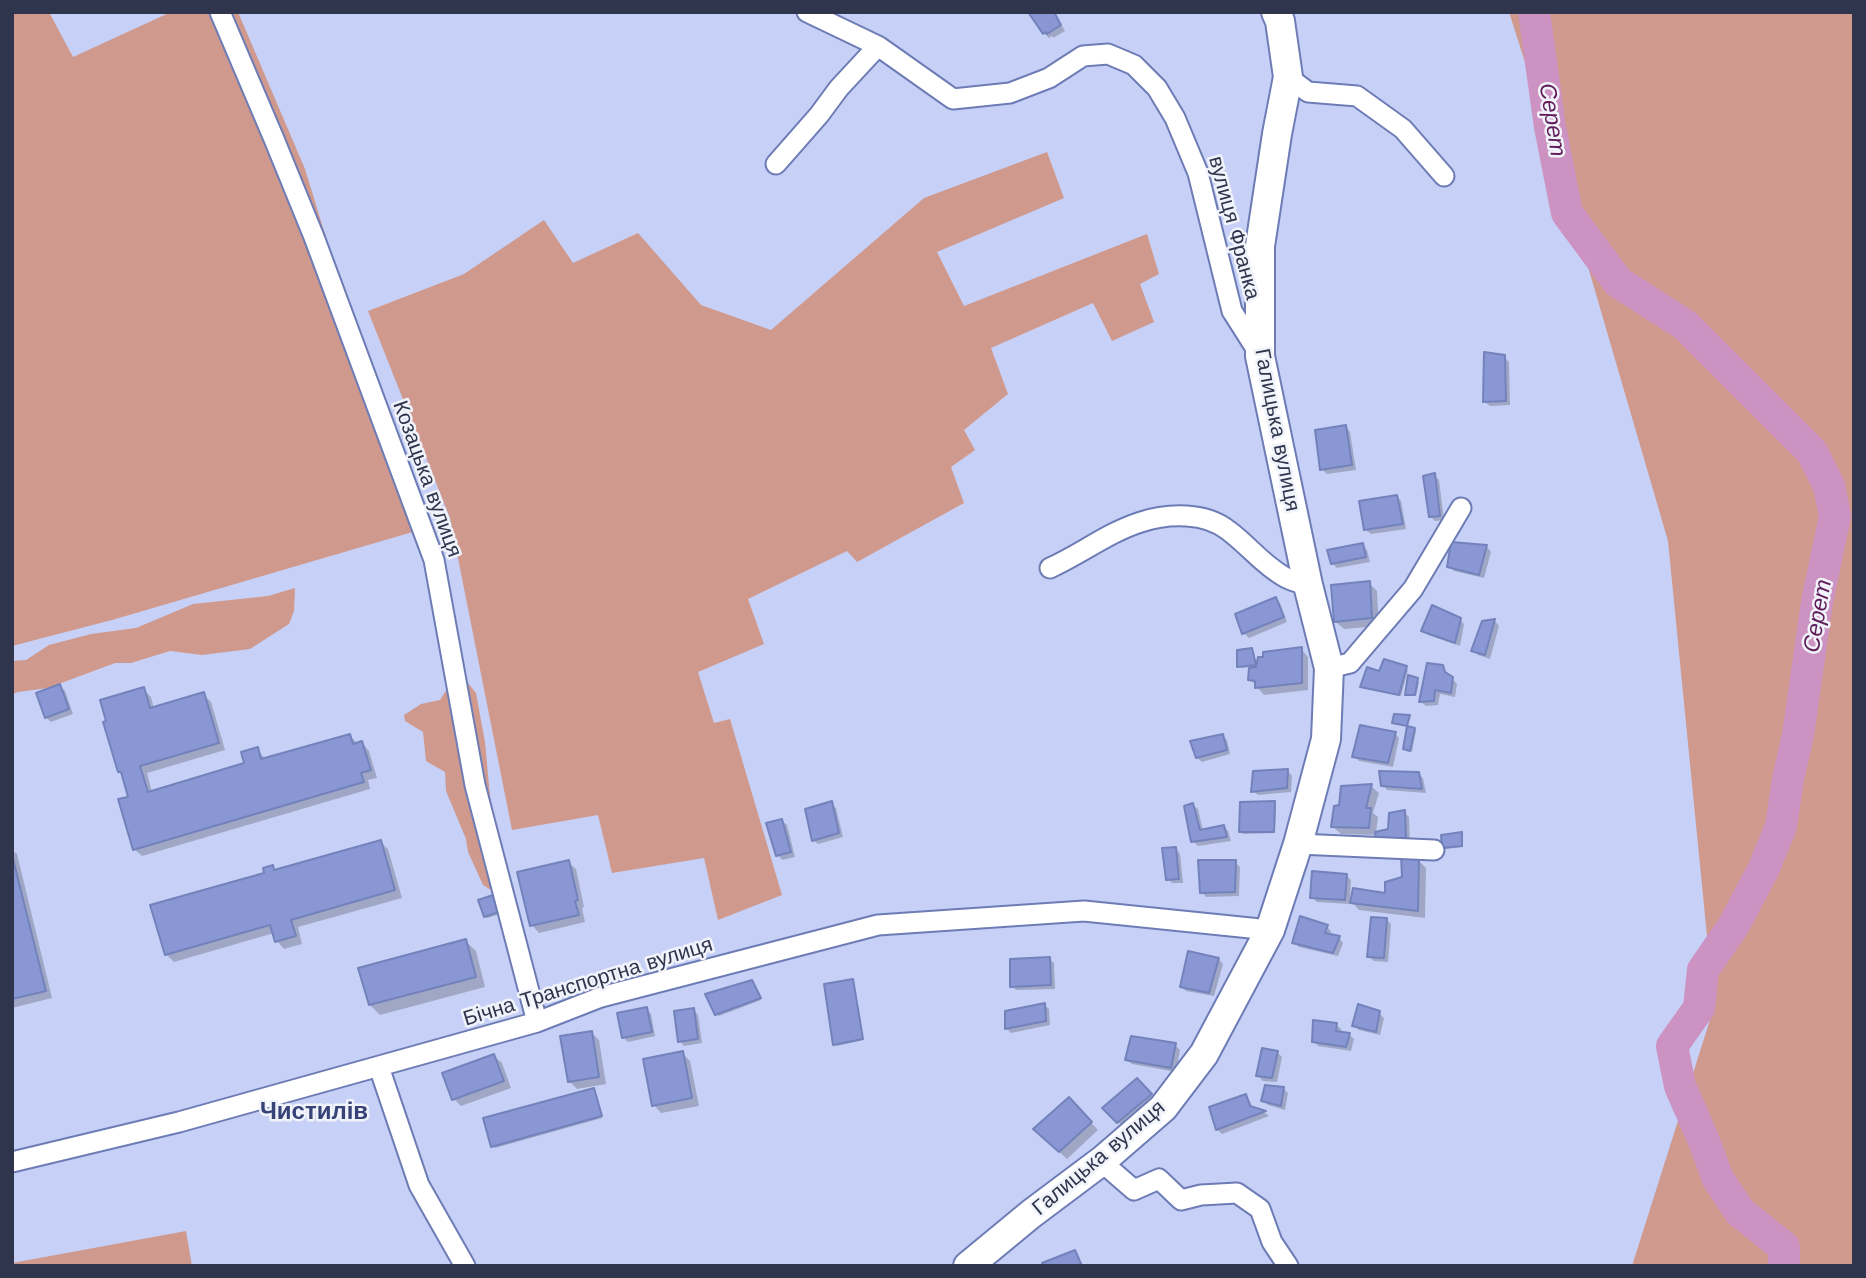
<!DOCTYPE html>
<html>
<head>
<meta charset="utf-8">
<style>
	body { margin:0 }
	#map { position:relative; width:1866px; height:1278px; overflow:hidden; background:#c7d1f7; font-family:"Work Sans",sans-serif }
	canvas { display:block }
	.frame { position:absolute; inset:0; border:14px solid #2e354d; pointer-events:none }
</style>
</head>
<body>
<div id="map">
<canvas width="1866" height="1278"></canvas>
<div class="frame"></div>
</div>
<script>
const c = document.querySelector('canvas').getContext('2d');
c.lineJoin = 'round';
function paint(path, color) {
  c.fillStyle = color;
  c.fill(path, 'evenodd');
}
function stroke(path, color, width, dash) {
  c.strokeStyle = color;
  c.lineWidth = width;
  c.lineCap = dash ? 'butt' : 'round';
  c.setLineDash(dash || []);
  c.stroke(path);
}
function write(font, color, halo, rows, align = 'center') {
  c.font = font + ' "Work Sans",sans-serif';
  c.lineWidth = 5;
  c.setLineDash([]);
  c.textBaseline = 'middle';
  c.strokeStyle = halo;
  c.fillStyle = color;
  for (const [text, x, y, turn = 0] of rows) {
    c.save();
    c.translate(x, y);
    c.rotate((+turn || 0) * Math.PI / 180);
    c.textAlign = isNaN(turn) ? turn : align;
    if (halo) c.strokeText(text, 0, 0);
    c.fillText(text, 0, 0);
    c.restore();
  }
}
const green = new Path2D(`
	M12,12H49L73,57L171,12H238L305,169L416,531L112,620L12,646Z
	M1509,12H1854V1266H1632L1714,1007L1668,541L1563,181Z
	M1047,152L1064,198L937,252L964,306L1147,234L1159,274L1140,284L1154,322L1112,341L1093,303L991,348L1008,394L964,430L975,450L951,467L964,503L857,562L847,551L748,599L764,644L698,672L714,723L730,719L782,895L718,920L704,858L612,873L598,815L512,830L450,518L368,311L464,274L544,220L573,263L638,233L701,305L771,330L924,198Z
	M295,588L294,611L289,624L250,649L202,655L170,651L131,663H115L48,688L18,692L12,694V661L26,660L49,645L91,634L136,628L193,604L268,596Z
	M464,678L476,693L485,742L492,818L494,892L483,885L468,852L466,839L446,791L445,772L426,761L423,732L405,721L404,715L421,704L440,700L451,683Z
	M186,1231L192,1266H12V1263Z`);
const shadow = new Path2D(`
	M1054,12L1065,31L1053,38L1052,36L1049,38L1044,33Z
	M1504,357L1509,362L1510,405L1490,406L1485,402Z
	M1346,427L1350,432L1356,470L1327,474L1322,469Z
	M1434,475L1439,480L1444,520L1435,521L1430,516Z
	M1397,496L1401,501L1406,529L1371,534L1366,530Z
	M1453,544L1487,547L1491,552L1484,578L1454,571L1449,566Z
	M1362,545L1367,550L1370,562L1337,568L1332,563Z
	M1369,583L1377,591L1379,626L1344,629L1336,622Z
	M1276,599L1280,603L1287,622L1249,638L1244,633Z
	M1460,619L1464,624L1460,646L1428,635L1423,630Z
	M1495,621L1499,626L1490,659L1478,655L1473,651L1483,623Z
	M1301,649L1308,657V690L1264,695L1250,679L1251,667L1241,668L1239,666L1252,650L1254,652L1257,669Z
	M1442,667L1457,684L1455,697L1440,694L1438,705L1426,706L1421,702Z
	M1406,668L1408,670L1401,696L1362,686Z
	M1417,680L1419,682L1416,696H1408L1406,694Z
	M60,686L65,691L73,714L51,722L46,717Z
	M143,689L151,697L154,709L203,694L211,702L225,750L147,773L152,792L246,764L257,749L266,760L350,736L358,744L362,743L369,751L377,778L368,780L370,789L142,856L134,849L130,798L124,776L119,771Z
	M1415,729L1416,731L1412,752L1405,749Z
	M1395,734L1399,738L1393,767L1359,761L1354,756Z
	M1222,736L1227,740L1230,754L1202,762L1197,758Z
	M1288,771L1292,776L1291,792L1258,795L1253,791Z
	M1418,774L1423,778L1426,793L1387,790L1383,785Z
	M1371,786L1379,793L1373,813L1378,817L1376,833L1390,830L1404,812L1409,817L1410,844L1377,835L1341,834L1333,827Z
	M831,803L836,808L843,837L818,844L813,840Z
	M1275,803L1276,805L1275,833L1243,834L1241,832Z
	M1193,805L1198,809L1203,831L1224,827L1228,831L1231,841L1198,846L1193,841Z
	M782,821L787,825L795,857L782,860L778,855Z
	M1461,834L1463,836V847L1445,849L1443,848Z
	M380,842L388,849L402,898L298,927L302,944L284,949L277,941L274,933L174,962L166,954L272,867L277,871Z
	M1176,849L1180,854L1183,883H1172L1168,879Z
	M12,850L17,854L52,998L12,1008Z
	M1418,860L1426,868L1425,918L1359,910L1350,900L1349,904L1317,902L1312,897L1346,875L1351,880L1350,898L1387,895Z
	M568,862L576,869L584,907L582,908L585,922L539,933L532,925Z
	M1235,862L1240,867L1239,896L1206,897L1202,892Z
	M493,897L500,914L487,918L485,916Z
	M1386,919L1391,924L1388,962L1374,961L1369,957Z
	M1327,927L1331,931L1330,936L1339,938L1343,943L1338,956L1299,947L1294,942Z
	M465,941L476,951L485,987L380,1015L370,1005Z
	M1049,959L1054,963L1055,989L1016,990L1012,986Z
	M1218,959L1223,964L1214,996L1186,991L1181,987Z
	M852,981L854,982L863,1040L837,1046L835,1044Z
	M753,984L761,1000L719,1016L717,1014Z
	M1044,1005L1049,1009L1050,1025L1011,1033L1007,1029V1013Z
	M646,1009L651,1014L655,1036L628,1042L623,1037Z
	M694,1010L698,1015L702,1043L684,1046L680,1041Z
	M1379,1013L1384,1018L1380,1035L1359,1030L1354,1025Z
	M1336,1025L1341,1029V1033L1349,1034L1354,1039L1351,1051L1318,1046L1314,1041Z
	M591,1032L599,1040L606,1084L577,1089L569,1081Z
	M1175,1045L1180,1050L1176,1072L1132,1064L1127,1060Z
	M682,1053L690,1061L699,1106L661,1113L654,1105Z
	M1278,1053L1282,1057L1277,1082L1263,1081L1258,1076Z
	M494,1056L502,1063L511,1088L461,1106L454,1099Z
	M1137,1080L1155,1100L1123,1127L1105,1108Z
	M1283,1088L1288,1093L1285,1110L1268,1105L1263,1100Z
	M593,1090L602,1118L495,1148L493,1146Z
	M1246,1096L1250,1101L1253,1109L1265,1113L1269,1116L1222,1134L1217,1129Z
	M1068,1099L1098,1130L1067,1159L1042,1136Z`);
const river = new Path2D(`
	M1534,12L1550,127L1567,213L1618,282L1685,325L1812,452L1829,486L1835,516L1817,602L1798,735L1788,779L1781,826L1764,868L1734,925L1703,970L1699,1008L1672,1046L1680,1086L1704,1141L1718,1179L1740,1212L1784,1247V1266`);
const building = new Path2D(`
	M1028,12H1054L1061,25L1047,34L1046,32L1043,34Z
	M1484,352L1505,355L1506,401L1483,402Z
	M1346,425L1352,465L1320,470L1315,430Z
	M1435,473L1440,516L1429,517L1423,476Z
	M1397,495L1403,524L1364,530L1359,501Z
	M1451,542L1487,545L1479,575L1447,567Z
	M1363,543L1366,557L1331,564L1327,550Z
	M1370,581L1372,618L1334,622L1331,585Z
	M1276,597L1284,617L1242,634L1235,614Z
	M1432,605L1461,618L1455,643L1421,631Z
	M1495,619L1485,655L1471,651L1482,621Z
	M1302,647V683L1255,688V681L1248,680L1249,668L1256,667L1258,657H1263V652Z
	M1252,648L1256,665L1237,667V650Z
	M1384,659L1407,666L1399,695L1360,687L1367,667L1379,671Z
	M1427,663L1443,665L1445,672L1453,677L1451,693L1435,690L1434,701L1419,702Z
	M1408,675L1418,678L1415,695H1405Z
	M60,684L69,709L45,718L36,693Z
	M144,687L150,708L204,692L219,743L140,766L148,792L244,763L241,752L258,747L261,759L350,734L353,744L362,741L371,770L361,773L364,782L133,850L118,799L128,797L121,772H118L103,722L106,721L100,700Z
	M1394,714L1410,715L1407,726L1392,723Z
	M1360,725L1396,732L1388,763L1352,757Z
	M1407,726L1415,728L1410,751L1403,749Z
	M1223,734L1227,750L1196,758L1190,741Z
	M1288,769L1287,788L1251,792L1253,771Z
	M1379,771L1419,772L1422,789L1381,786Z
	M1372,784L1366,808H1371L1369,828L1331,827L1334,806L1339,805L1341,786Z
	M832,801L839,833L812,841L805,809Z
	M1275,801L1274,832H1239L1240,802Z
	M1193,803L1200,830L1224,825L1227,837L1191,842L1184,806Z
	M1405,810L1406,840H1376L1375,832L1388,829L1389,813Z
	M782,819L791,852L776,856L766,823Z
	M1462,832V846L1442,848L1441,835Z
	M381,840L395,890L291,920L296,936L275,942L270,925L165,955L150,905L264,873L263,868L273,865L274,870Z
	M1176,847L1179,879L1166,880L1162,848Z
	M12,855L46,991L12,999Z
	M1401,856L1419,859L1418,911L1350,903L1353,888L1385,893V882L1402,877Z
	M569,860L578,900L575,901L579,915L530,926L517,872Z
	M1198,860H1236L1235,892L1200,893Z
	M1312,871L1347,874L1345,900L1310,898Z
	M493,895L499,912L484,917L478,900Z
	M1300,916L1328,925L1325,933L1340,936L1333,953L1292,943Z
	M1371,917L1387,918L1384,958L1367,957Z
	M466,939L476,977L369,1005L358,968Z
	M1188,951L1219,958L1209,993L1180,987Z
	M1050,957L1051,985L1010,987V959Z
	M853,979L863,1039L833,1045L824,984Z
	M752,980L761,998L715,1015L705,994Z
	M1045,1003L1046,1021L1005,1029V1011Z
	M1358,1004L1380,1011L1376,1032L1352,1026Z
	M647,1007L652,1032L622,1038L617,1013Z
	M694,1008L698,1039L678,1042L674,1011Z
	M1313,1020L1337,1023L1336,1031L1350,1033L1346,1047L1312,1042Z
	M592,1031L599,1077L568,1082L560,1036Z
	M1131,1036L1176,1043L1171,1068L1125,1060Z
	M1262,1048L1278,1051L1272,1078L1256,1076Z
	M683,1051L692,1098L652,1106L643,1059Z
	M494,1054L504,1081L452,1100L442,1073Z
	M1137,1078L1152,1094L1117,1123L1102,1108Z
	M1265,1085L1284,1087L1281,1106L1261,1101Z
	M594,1088L602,1116L491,1147L483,1118Z
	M1246,1094L1250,1106L1266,1111L1216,1130L1209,1107Z
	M1069,1097L1092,1122L1059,1152L1033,1129Z
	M1075,1250L1082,1266H1043L1042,1263Z`);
const minor = new Path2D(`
	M220,12L274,139L314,237L434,560L475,785L537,1022
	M807,12L878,46L953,99L1010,93L1049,78L1083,56L1108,54L1134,65L1157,88L1175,118L1198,173L1232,311L1260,355
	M1288,77L1308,92L1357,96L1403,129L1444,176
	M776,164L819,115L839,88L878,46
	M1050,568C1081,554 1109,532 1141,522C1168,513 1206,512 1229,531C1248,545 1262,564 1283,576C1290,581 1300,583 1308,585
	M1329,668L1350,663L1413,589L1461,508
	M1298,844L1434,850
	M379,1067L419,1185L465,1266
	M1103,1160L1111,1170L1134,1190L1159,1179L1181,1200L1201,1195L1237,1193L1260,1209L1272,1242L1288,1266
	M12,1162L179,1122L537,1022L601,997L878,925L1084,911L1270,930`);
const secondary = new Path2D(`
	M968,1266L1031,1214L1103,1160L1163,1108L1204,1054L1270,930L1298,844L1326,739L1329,668L1308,585L1260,356V246L1277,134L1288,77L1280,21L1276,12`);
const streetNames = [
	["вулиця Франка",1234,228,75],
	["Галицька вулиця",1277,430,79],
	["Козацька вулиця",427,479,70],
	["Бічна Транспортна вулиця",588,982,-17],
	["Галицька вулиця",1099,1158,-40]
];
const waterNames = [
	["Серет",1552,120,81],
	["Серет",1818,616,-80]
];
const quarterNames = [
	["Чистилів",314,1112]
];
paint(green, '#d0998d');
paint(shadow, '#0003');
stroke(river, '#cc92c2', 32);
paint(building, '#8998d4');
stroke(building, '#7382bb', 2);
stroke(minor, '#6d7cb5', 23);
stroke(secondary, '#6d7cb5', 32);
stroke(minor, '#fff', 19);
stroke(secondary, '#fff', 28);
write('21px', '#2e354d', '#f1f3fa', streetNames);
write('italic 23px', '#601c59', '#f1f3fa', waterNames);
write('bold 24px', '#374276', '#f1f3fa', quarterNames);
</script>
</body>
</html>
